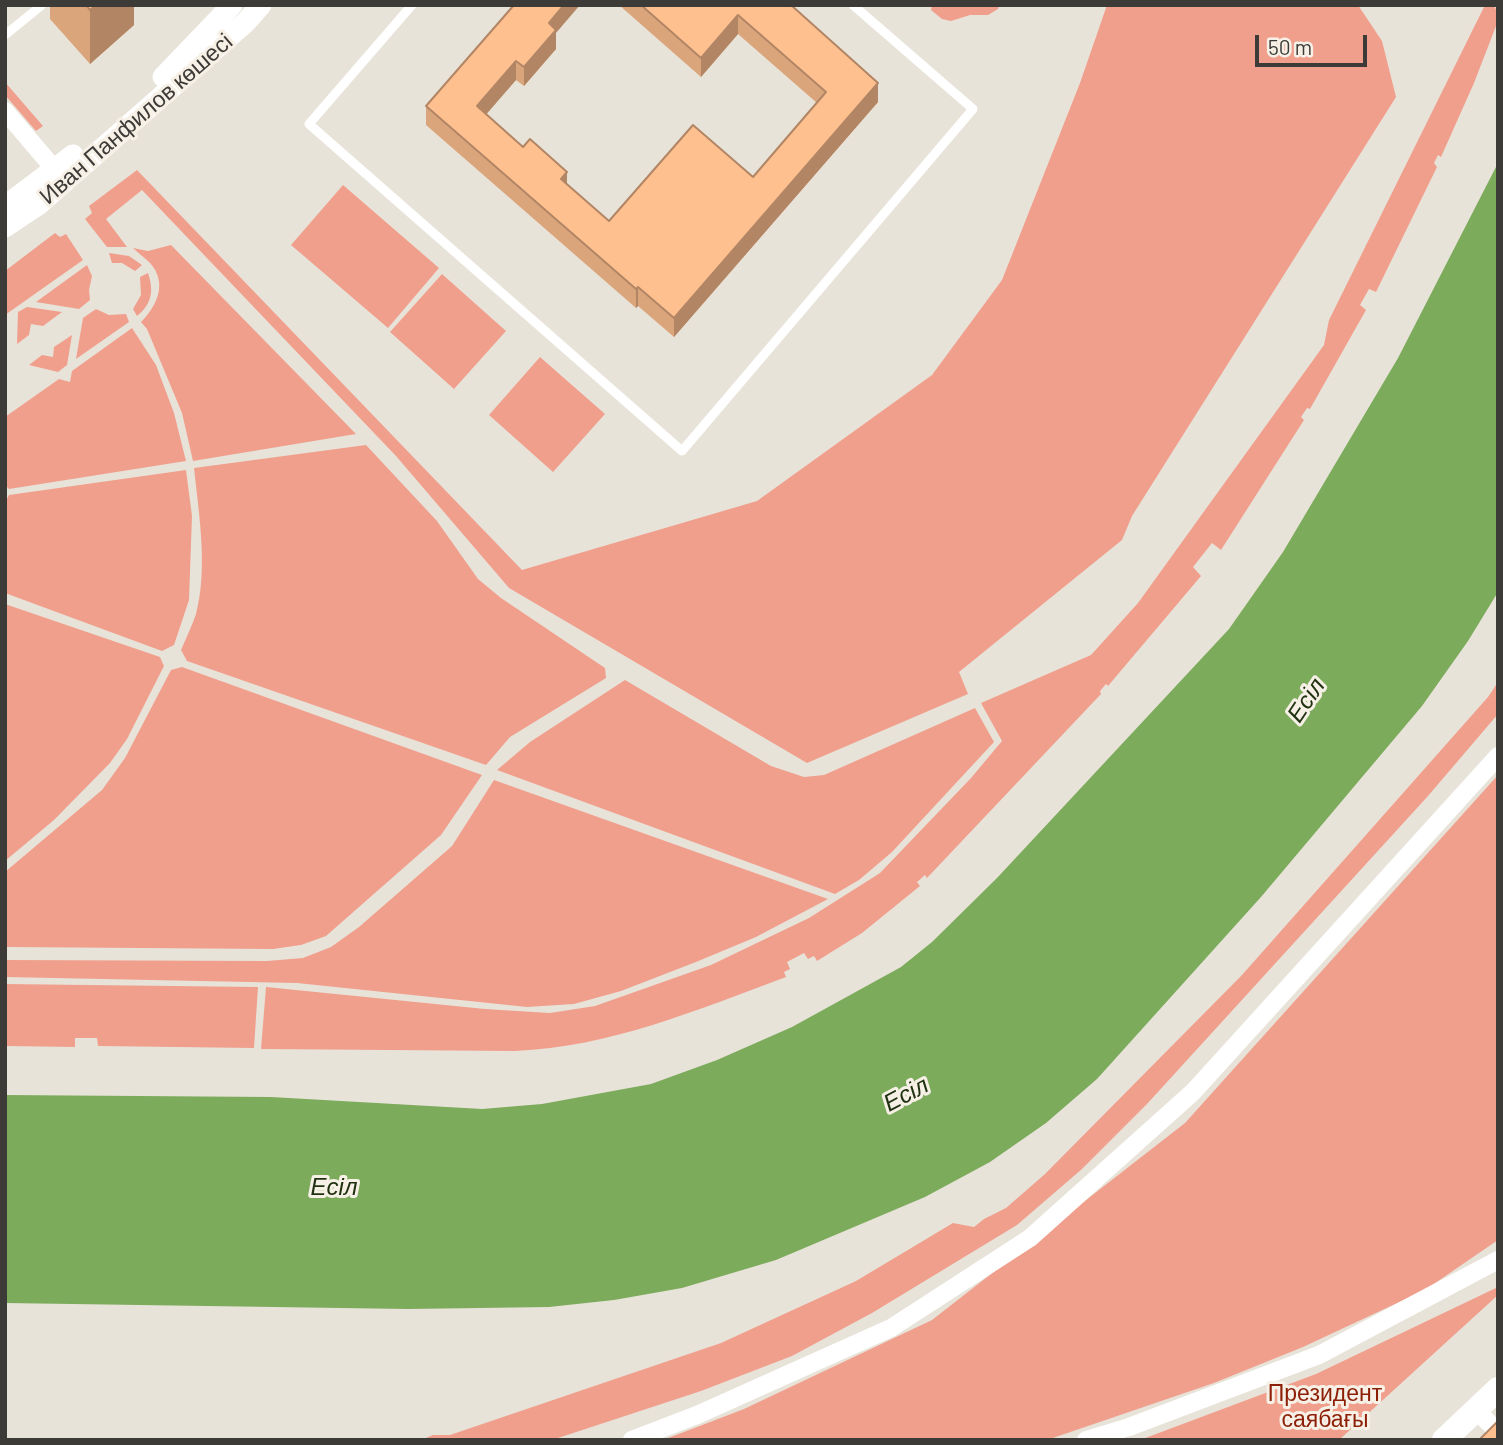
<!DOCTYPE html>
<html>
<head>
<meta charset="utf-8">
<style>
	body { margin:0 }
	#map { position:relative; width:1503px; height:1445px; overflow:hidden; background:#e8e3d9; font-family:Barlow,sans-serif }
	canvas { display:block }
	.frame { position:absolute; inset:0; border:7px solid #3d3b37; pointer-events:none }
	.scale { position:absolute; left:1255px; top:35px; width:112px; height:32px; box-sizing:border-box; border:4px solid #3d3b37; border-top:0; padding-left:9px; font-size:21px; line-height:24px; white-space:nowrap; color:#3d3b37; -webkit-text-stroke:5px #f6f0e6; paint-order:stroke }
</style>
</head>
<body>
<div id="map">
<canvas width="1503" height="1445"></canvas>
<div class="frame"></div>
<div class="scale">50 m</div>
</div>
<script>
const c = document.querySelector('canvas').getContext('2d');
c.lineJoin = 'round';
function paint(path, color) {
  c.fillStyle = color;
  c.fill(path, 'evenodd');
}
function stroke(path, color, width, dash) {
  c.strokeStyle = color;
  c.lineWidth = width;
  c.lineCap = dash ? 'butt' : 'round';
  c.setLineDash(dash || []);
  c.stroke(path);
}
function write(font, color, halo, rows, align = 'center') {
  c.font = font + ' Barlow,sans-serif';
  c.lineWidth = 6;
  c.setLineDash([]);
  c.textBaseline = 'middle';
  c.strokeStyle = halo;
  c.fillStyle = color;
  for (const [text, x, y, turn = 0] of rows) {
    c.save();
    c.translate(x, y);
    c.rotate((+turn || 0) * Math.PI / 180);
    c.textAlign = isNaN(turn) ? turn : align;
    if (halo) c.strokeText(text, 0, 0);
    c.fillText(text, 0, 0);
    c.restore();
  }
}
const green = new Path2D(`
	M932,5H999L998,9L988,15H970L951,21L942,19L931,10Z
	M1107,5H1358L1382,41L1396,97L1132,516L1122,540L959,672L968,694L807,763L509,588L396,456L142,190L106,219L127,247H107L85,219L92,213L89,206L137,170L522,570L757,501L932,375L1002,280L1080,83Z
	M1485,5H1493L1498,12V21L1474,83L1441,157L1438,155L1434,163L1437,167L1376,292L1369,289L1360,305L1366,310L1310,409L1307,408L1301,417L1304,420L1221,550L1212,543L1193,567L1201,576L1108,686L1106,684L1100,691L1101,694L927,878L925,875L917,882L920,886L862,933L817,961L814,956L808,959L804,953L787,962L790,969L784,972L786,977C697,1010 610,1047 515,1051L261,1049L266,987L485,1009L550,1013L595,1006L711,965L809,918L880,873L971,778L1002,741L981,703L1091,655L1138,603L1324,345L1329,320Z
	M5,82L43,126L36,131L5,95Z
	M343,185L439,268L388,328L291,245Z
	M55,233L60,237L66,234L83,260L5,315V271Z
	M171,245L356,434L193,461L182,413L147,329L141,322C157,306 168,283 150,263C145,258 138,253 133,248L148,251Z
	M109,253L129,256L142,265L135,271L122,263H112Z
	M87,265L92,276L89,290L90,300L79,309L36,302Z
	M148,273C154,291 152,304 137,316L133,309L141,295L140,277Z
	M442,274L506,331L454,389L390,332Z
	M27,307L62,312L43,326L31,324L29,335L17,344L18,312Z
	M96,309L109,315L126,314L129,322L76,359L83,318Z
	M132,328L156,365L174,413L186,461L9,489L5,485V417L59,379L70,382L72,371Z
	M72,335L67,365L58,372L29,365L42,355L53,357L54,347Z
	M540,357L605,414L553,472L489,415Z
	M366,445L437,521L478,579L501,598L605,668L606,678L510,737L486,765L187,661L181,650C186,638 192,626 196,614C208,568 199,515 194,468Z
	M186,470L192,516L189,600L174,645L162,651L5,593L7,518L5,503L9,495Z
	M5,604L160,657L164,666L127,739L110,763L54,820L5,861Z
	M182,667L482,775L441,835L326,936L301,945L273,949L5,947V872L102,790L125,758L171,670Z
	M625,680L771,766L804,777L824,775L975,708L994,742L892,852L859,880L835,894L497,770L530,742Z
	M1498,682V714L1428,796L1147,1104L1082,1169L1017,1225L872,1313L792,1356L701,1391L552,1440H421L433,1435H450L721,1343L856,1281L953,1223L974,1227L984,1219L1006,1208L1045,1174L1242,975L1488,697Z
	M1498,775V1240L1425,1290L1303,1347L1214,1383L1047,1440H663L744,1409L932,1320L1185,1123Z
	M494,780L828,899L756,937L696,962L621,991L574,1004L527,1007L297,983L5,977V960L267,961L303,958L331,947L359,927L452,846Z
	M5,984L258,987L254,1048L98,1046L97,1038H75V1047L5,1046Z
	M1498,1287V1295L1339,1440H1140L1316,1374Z`);
const water = new Path2D(`
	M1498,163V592L1468,641L1422,706L1261,897L1097,1079L1046,1123L990,1162L925,1197L776,1260L682,1288L614,1300L549,1307L408,1309L5,1303V1095L271,1097L482,1109L542,1104L651,1084L717,1060L792,1027L901,967L932,942L997,878L1229,629L1283,552L1398,358Z`);
const service = new Path2D(`
	M412,5L309,124L682,451L973,109L853,5
	M5,35L42,5`);
const minor = new Path2D(`
	M5,111L62,178
	M1477,1411L1498,1432
	M632,1440L697,1415L891,1328L1030,1238L1193,1092L1498,756
	M1086,1440L1129,1427L1319,1355L1498,1260`);
const tertiary = new Path2D(`
	M163,77L232,5
	M5,206L73,155
	M5,227L38,205L246,22L261,5`);
const secondary = new Path2D(`
	M1444,1440L1498,1389`);
const wall = new Path2D(`
	M50,5H134V25L90,64L50,19Z
	M619,5H791L878,102L674,337L638,306L636,308L426,125V106L556,33V49L524,86L516,80L486,114L609,221L753,177L817,103L738,34L701,77Z`);
const shadedWall = new Path2D(`
	M96,5H134V25L90,64V10Z
	M564,5H580L556,33V49L524,86V67L549,23Z
	M738,15V34L701,77V58Z
	M516,61V80L477,125V106Z
	M878,83V102L674,337V318Z
	M567,172V191L561,179Z
	M638,287V306L636,308V289Z`);
const building = new Path2D(`
	M86,5H96L90,10Z
	M514,5H564L549,23L556,30L524,67L516,61L477,106L523,147L530,139L567,172L561,179L609,221L693,125L753,177L826,92L738,15L701,58L641,5H791L878,83L674,318L638,287L636,289L426,106Z
	M1498,1421V1440H1479Z`);
const streetNames = [
	["Иван Панфилов көшесі",136,119,-41]
];
const parkNames = [
	["Президент",1325,1393],
	["саябағы",1325,1419]
];
const waterNames = [
	["Есіл",1306,700,-56],
	["Есіл",906,1094,-28],
	["Есіл",334,1187]
];
paint(green, '#f19f8d');
paint(water, '#7dab5c');
stroke(service, '#fff', 9);
stroke(minor, '#fff', 18);
stroke(tertiary, '#fff', 21);
stroke(secondary, '#fff', 24);
paint(wall, '#dba57c');
paint(shadedWall, '#b28665');
paint(building, '#ffc090');
stroke(building, '#b28665', 2);
write('23px', '#3d3b37', '#f6f0e6', streetNames);
write('23px', '#8d1f07', '#f6f0e6', parkNames);
write('italic 24px', '#1f3110', '#f6f0e6', waterNames);
</script>
</body>
</html>
